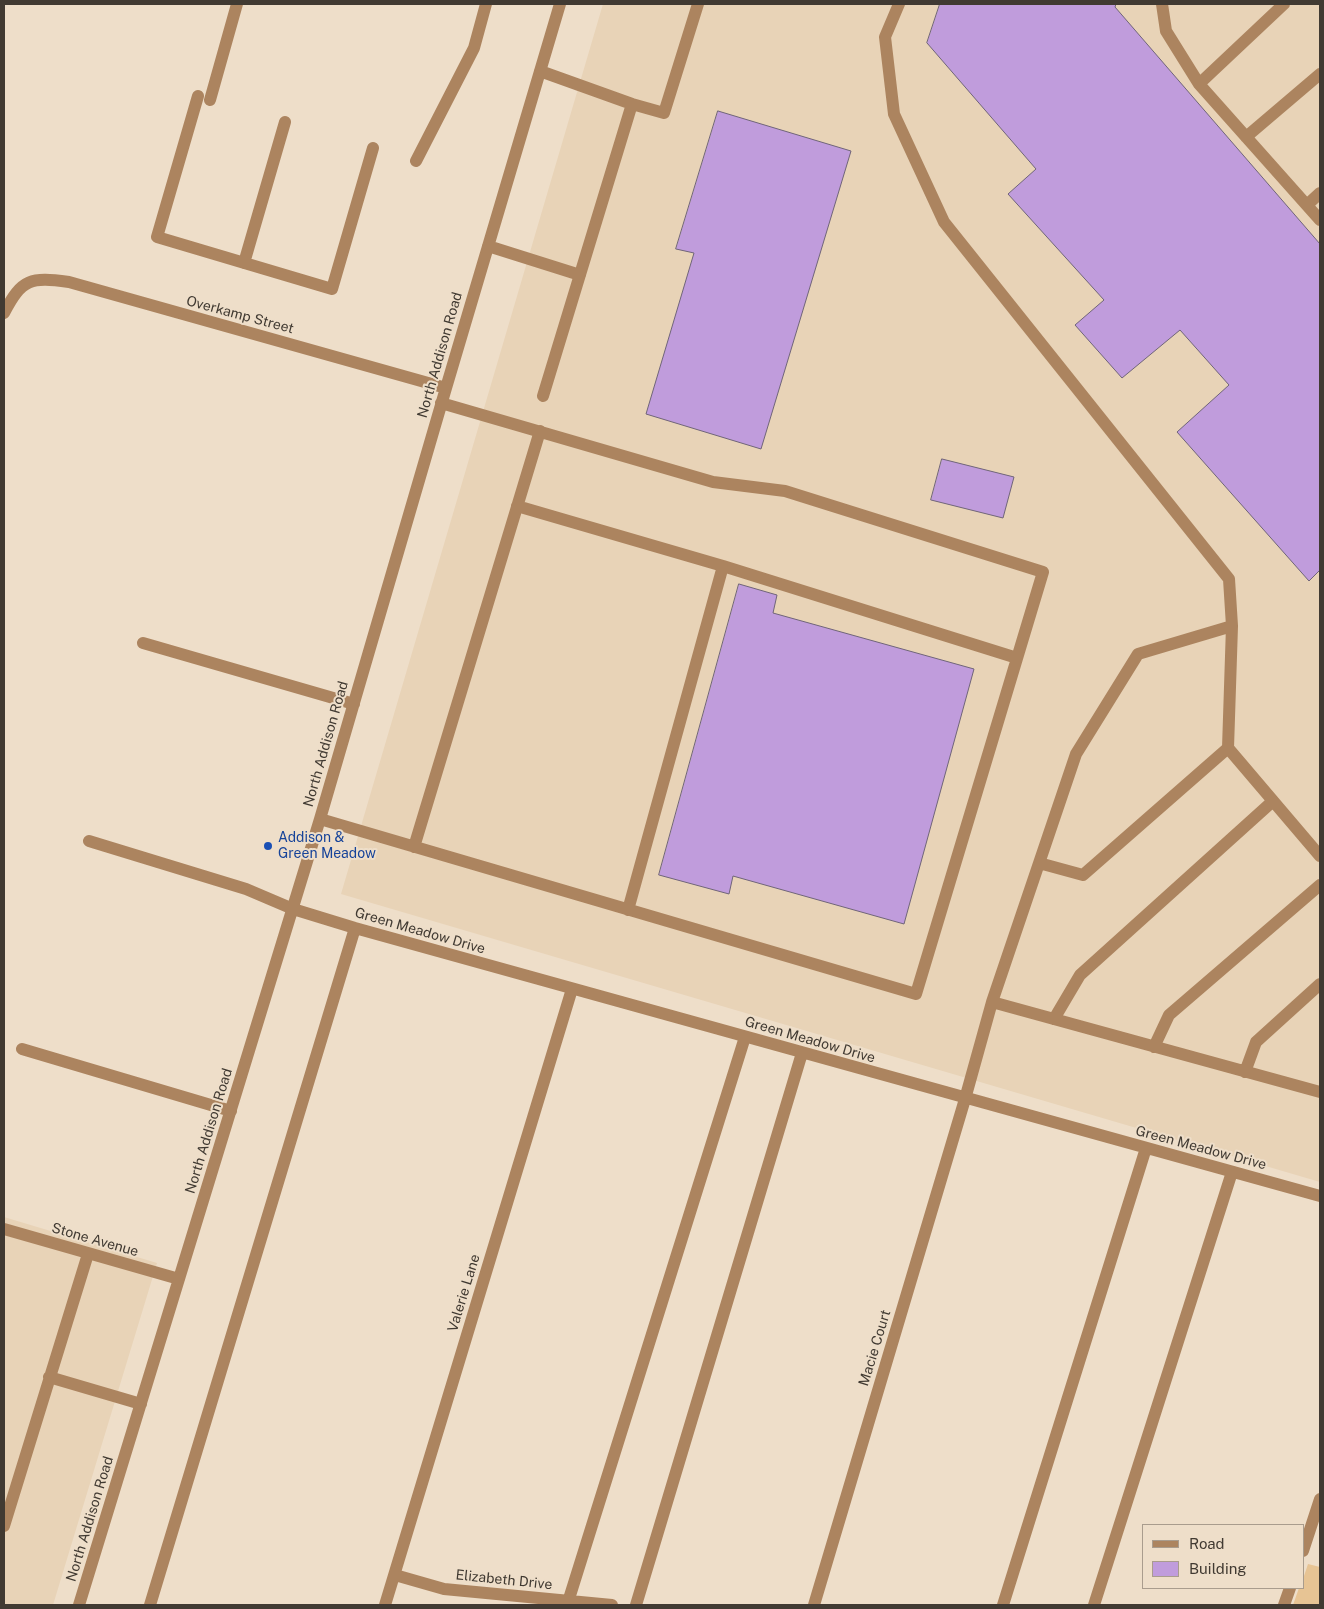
<!DOCTYPE html>
<html>
<head>
<meta charset="utf-8">
<style>
	body { margin:0 }
	#map { position:relative; width:1324px; height:1609px; overflow:hidden; background:#eedec9; font-family:"Public Sans",sans-serif }
	canvas { display:block }
	.frame { position:absolute; inset:0; border:5px solid #413a32; pointer-events:none }
	.legend { position:absolute; left:1142px; top:1524px; width:162px; height:65px; box-sizing:border-box; background:#eedec9; border:1px solid #a99c8d; margin:0; padding:6px 9px; list-style:none; font-size:15px; color:#413a32 }
	.legend li { display:flex; align-items:center; gap:10px; height:25px }
	.legend b { width:25px; border:1px solid #a99c8d }
</style>
</head>
<body>
<div id="map">
<canvas width="1324" height="1609"></canvas>
<div class="frame"></div>
<ul class="legend">
<li><b style="height:6px;background:#ac845f"></b>Road</li>
<li><b style="height:14px;background:#c09cdc"></b>Building</li>
</ul>
</div>
<script>
const c = document.querySelector('canvas').getContext('2d');
c.lineJoin = 'round';
function paint(path, color) {
  c.fillStyle = color;
  c.fill(path, 'evenodd');
}
function stroke(path, color, width, dash) {
  c.strokeStyle = color;
  c.lineWidth = width;
  c.lineCap = dash ? 'butt' : 'round';
  c.setLineDash(dash || []);
  c.stroke(path);
}
function write(font, color, halo, rows, align = 'center') {
  c.font = font + ' "Public Sans",sans-serif';
  c.lineWidth = 4;
  c.setLineDash([]);
  c.textBaseline = 'middle';
  c.strokeStyle = halo;
  c.fillStyle = color;
  for (const [text, x, y, turn = 0] of rows) {
    c.save();
    c.translate(x, y);
    c.rotate((+turn || 0) * Math.PI / 180);
    c.textAlign = isNaN(turn) ? turn : align;
    if (halo) c.strokeText(text, 0, 0);
    c.fillText(text, 0, 0);
    c.restore();
  }
}
const built = new Path2D(`
	M603,4H1320V1182L341,894Z
	M4,1217L157,1263L53,1605H4Z`);
const green = new Path2D(`
	M1308,1564L1320,1567V1605H1293L1299,1588H1303V1579Z`);
const building = new Path2D(`
	M940,4H1116L1115,7L1320,244V570L1309,581L1177,432L1229,385L1180,330L1122,378L1075,325L1104,300L1008,194L1036,169L927,43Z
	M718,111L851,151L761,449L646,414L694,253L676,249Z
	M942,459L1014,477L1003,518L931,500Z
	M739,584L777,595L773,613L974,669L904,924L733,876L729,894L659,875Z`);
const minor = new Path2D(`
	M899,4L885,37L894,114L944,222L1229,579L1232,626L1228,748L1320,856
	M1162,4L1166,31L1199,84L1320,220
	M540,71L632,104L664,113L698,4
	M1199,84L1284,4
	M198,96L157,237L332,289L373,148
	M210,100L237,4
	M1246,137L1320,74
	M416,161L474,48L486,4
	M1307,205L1320,193
	M488,246L580,275
	M244,263L285,122
	M4,313C22,278 31,277 69,282L446,388
	M543,396L632,104
	M517,506L723,566L628,910
	M723,566L1017,658
	M143,643L354,704
	M320,819L916,994L1043,572L785,491L713,482L441,403
	M89,841L246,889L293,909L355,928L1320,1196
	M414,847L540,431
	M1039,863L1083,875L1228,748
	M992,1002L1320,1092
	M1054,1019L1080,975L1273,801
	M1154,1047L1169,1015L1320,885
	M22,1049L231,1111
	M1245,1072L1256,1042L1320,984
	M4,1229L179,1279
	M49,1377L141,1404
	M4,1526L88,1254
	M1303,1551L1320,1499
	M395,1575L444,1589L612,1605
	M568,1602L745,1037
	M79,1605L320,819L446,388L560,4
	M150,1605L355,928
	M385,1605L572,989
	M636,1605L802,1053
	M814,1605L965,1099L992,1002L1076,754L1138,654L1232,626
	M1003,1605L1146,1148
	M1094,1605L1232,1172
	M1284,1605L1290,1588`);
const markers = [
	[268,846,5,"#1a4fb4"]
];
const streetNames = [
	["Overkamp Street",240,315,15],
	["North Addison Road",440,355,-74],
	["North Addison Road",326,744,-74],
	["Green Meadow Drive",420,931,16],
	["Green Meadow Drive",810,1040,16],
	["North Addison Road",209,1131,-73],
	["Green Meadow Drive",1201,1148,15],
	["Stone Avenue",95,1240,16],
	["Valerie Lane",464,1293,-73],
	["Macie Court",875,1348,-73],
	["North Addison Road",90,1519,-73],
	["Elizabeth Drive",504,1580,6]
];
const transitNames = [
	["Addison &",278,838],
	["Green Meadow",278,854]
];
paint(built, '#e8d3b7');
paint(green, '#e7c494');
paint(building, '#c09cdc');
stroke(building, '#706579', 1);
stroke(minor, '#ac845f', 12);
for (const [x, y, r, color] of markers) {
  const dot = new Path2D();
  dot.arc(x, y, r, 0, 2 * Math.PI);
  c.fillStyle = color;
  c.fill(dot);
  stroke(dot, '#eedec9', 2);
}
write('14px', '#413a32', '#eedec9', streetNames);
write('14px', '#164399', '#eedec9', transitNames, 'left');
</script>
</body>
</html>
